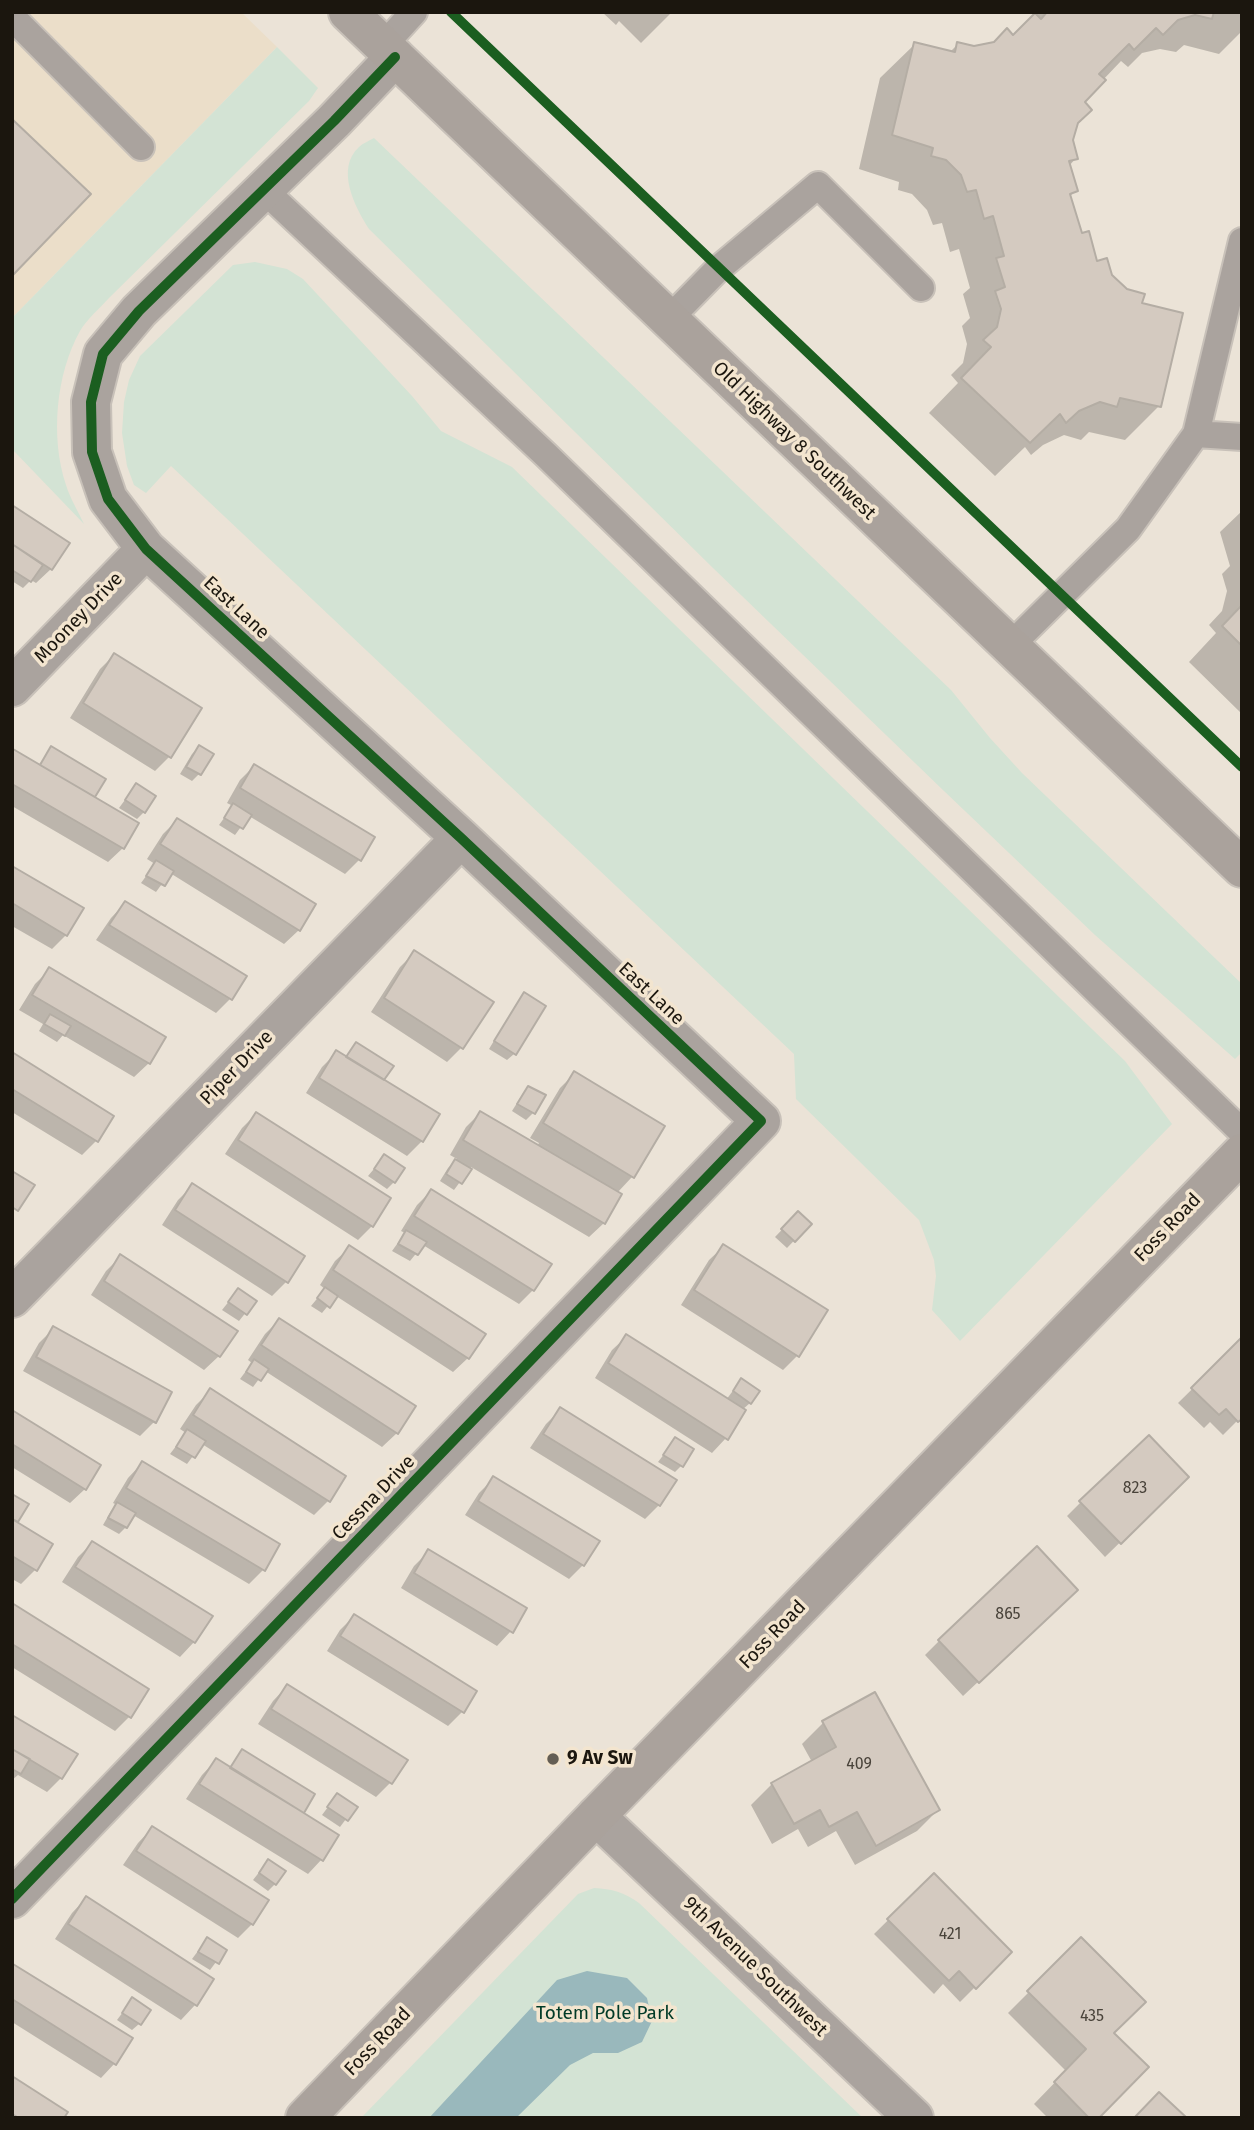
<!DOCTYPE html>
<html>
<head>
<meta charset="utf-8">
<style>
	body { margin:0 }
	#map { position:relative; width:1254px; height:2130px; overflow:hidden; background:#ebe3d7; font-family:"Fira Sans",sans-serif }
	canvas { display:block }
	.frame { position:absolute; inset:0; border:14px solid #1b160e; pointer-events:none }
</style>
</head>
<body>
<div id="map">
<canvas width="1254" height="2130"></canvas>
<div class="frame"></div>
</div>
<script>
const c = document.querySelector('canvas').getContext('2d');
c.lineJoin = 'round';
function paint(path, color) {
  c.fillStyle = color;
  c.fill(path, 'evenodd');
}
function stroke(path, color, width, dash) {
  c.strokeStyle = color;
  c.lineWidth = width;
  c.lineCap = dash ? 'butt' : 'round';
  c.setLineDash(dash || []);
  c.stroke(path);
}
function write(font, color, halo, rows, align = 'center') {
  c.font = font + ' "Fira Sans",sans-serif';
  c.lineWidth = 7;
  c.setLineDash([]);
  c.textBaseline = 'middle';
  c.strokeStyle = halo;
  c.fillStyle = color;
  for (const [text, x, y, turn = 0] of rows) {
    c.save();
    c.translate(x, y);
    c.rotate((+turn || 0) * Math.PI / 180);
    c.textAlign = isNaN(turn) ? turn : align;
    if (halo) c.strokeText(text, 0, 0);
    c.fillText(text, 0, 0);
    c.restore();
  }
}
const built = new Path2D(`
	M12,12H241L277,47L12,318Z`);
const green = new Path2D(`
	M277,47L318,88L309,101L109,298C100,308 87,319 80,331C56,374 50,437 66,485C70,498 78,511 84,524L12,449V318Z
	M374,138L951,690L990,738L1022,773L1242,984V1052L1235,1059L1095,935L944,791L713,568L369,229C355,207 335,169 359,147C363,143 369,141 374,138Z
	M255,262L287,269L303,279L412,396L441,431L512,467L1125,1061L1172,1124L960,1341L932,1310L936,1276L934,1260L919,1220L796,1099L794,1054L171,466L146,493L134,485L127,466L122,433L124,402L129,380L140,356L233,265Z
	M594,1888C612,1889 624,1892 639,1903L863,2118H361L578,1894Z`);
const water = new Path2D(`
	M587,1971L627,1978L647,1998L652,2021L642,2042L618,2053H593L570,2065L516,2118H429L557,1980Z`);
const shadow = new Path2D(`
	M602,12H672L641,43L619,21L616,25Z
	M1036,12H1242V31L1219,54L1184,45L1176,52L1160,49L1142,53L1128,67L1121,61L1082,102L1071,140L1076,158L1069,166L1076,190L1069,197L1081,235L1096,263L1140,304L1159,406L1125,440L1089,432L1081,440L1064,435L1043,445L1031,455L1025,447L995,476L929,413L958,383L951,375L963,363L967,344L962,326L970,318L963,294L970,288L959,249L950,252L942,223L933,225L927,210L912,194L898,190L899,182L859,169L880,78L915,44L950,52L958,44L974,48L1013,37Z
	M12,508L67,543L51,569L36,583L31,580L23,588L12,581Z
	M1242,511V714L1189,662L1216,633L1209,625L1222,611L1227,591L1222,574L1230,566L1220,532Z
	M114,655L200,709L169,757L155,771L70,718L100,669Z
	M199,747V774L192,781L180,774L192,754Z
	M51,749L94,796L92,797L123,848L108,862L12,806V752L38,766Z
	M254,766L359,860L345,874L249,816L235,835L219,825L233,806L227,803L240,780Z
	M136,785L144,812L137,819L119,808Z
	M177,820L299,930L284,944L170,873L156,892L141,883L155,864L147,859L163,834Z
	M12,868L66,935L52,949L12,926Z
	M125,903L245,977L230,999L216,1013L96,940L111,918Z
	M414,953L461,1048L447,1062L371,1012L400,967Z
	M49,970L149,1063L134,1077L63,1035L57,1042L39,1031L43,1024L19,1010L35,984Z
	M524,994L514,1054L507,1060L489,1049L518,1001Z
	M356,1045L383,1079L438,1115L422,1141L407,1156L306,1093L322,1067L336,1053L345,1058Z
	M12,1054L112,1117L96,1141L82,1155L12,1112Z
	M575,1073L663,1127L632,1177L617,1193L604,1223L589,1237L471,1167L454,1190L440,1181L448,1168L457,1159L450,1155L466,1127L480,1113L537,1146L539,1143L530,1138L560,1088Z
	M529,1088L543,1096L533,1113L526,1120L512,1111L522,1095Z
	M256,1114L372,1226L358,1240L225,1154L242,1128Z
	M384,1157L394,1182L387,1189L368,1176Z
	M193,1185L286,1282L272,1296L162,1225L178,1200Z
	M431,1191L533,1290L519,1304L423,1245L410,1261L392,1251L405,1233L401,1231L417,1205Z
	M798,1213L810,1224L787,1248L775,1237Z
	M724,1246L797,1356L783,1370L681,1305L709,1260Z
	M350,1247L468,1358L453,1372L336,1296L322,1313L311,1306L325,1289L320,1285L335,1261Z
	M120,1257L219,1356L204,1370L91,1295L106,1271Z
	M238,1290L255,1301L239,1321L222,1310Z
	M279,1320L397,1433L382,1447L265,1371L253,1387L240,1379L252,1363L248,1360L265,1334Z
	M54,1328L154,1422L140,1436L23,1371L39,1343Z
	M627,1336L726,1400L741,1380L750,1403L742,1410L726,1438L712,1453L595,1378L612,1350Z
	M1241,1341L1242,1416L1223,1435L1210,1422L1204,1428L1178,1403Z
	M210,1391L328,1501L314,1515L202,1444L187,1464L170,1454L186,1433L180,1429L196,1405Z
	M560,1410L659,1505L645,1519L530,1448L546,1424Z
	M12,1412L99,1466L85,1489L70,1503L12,1467Z
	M675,1440L682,1465L675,1472L658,1462Z
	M142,1463L263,1570L249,1584L133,1515L126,1527L119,1534L103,1525L111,1511L117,1505L113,1503L128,1478Z
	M1187,1477L1105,1557L1067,1516L1081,1502Z
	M494,1478L583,1565L569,1579L465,1515L479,1493Z
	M12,1496L26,1505L15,1523L50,1545L35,1570L21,1584L12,1579Z
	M92,1543L194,1642L180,1657L62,1582L78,1557Z
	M428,1552L511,1631L497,1646L401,1588L414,1566Z
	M1061,1604L963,1696L925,1655L939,1641Z
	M12,1605L147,1690L129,1717L115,1731L12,1667Z
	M354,1616L475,1691L462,1712L448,1726L327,1651L340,1630Z
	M287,1686L390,1783L376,1797L258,1724L273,1701Z
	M874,1695L938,1810L917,1831L855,1865L836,1831L808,1847L798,1829L772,1844L751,1805L772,1784L812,1762L802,1744L823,1723Z
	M12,1717L61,1778L47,1792L18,1775L12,1780Z
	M242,1751L313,1795L301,1813L322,1859L308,1874L186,1799L202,1775L216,1760L229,1768Z
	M337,1795L355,1807L340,1827L322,1815Z
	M152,1828L252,1924L238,1938L123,1865L138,1843Z
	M268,1861L275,1884L268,1891L253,1880Z
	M934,1875L1010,1952L960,2002L943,1984L934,1994L874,1934Z
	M86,1898L212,1980L195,2005L181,2020L55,1939L72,1913Z
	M207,1939L225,1950L210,1970L192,1959Z
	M1081,1940L1112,2033L1096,2118H1048L1034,2104L1066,2071L1008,2013Z
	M14,1966L115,2063L101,2078L12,2022Z
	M132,2000L139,2024L132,2030L117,2020Z`);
const building = new Path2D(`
	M1047,12H1214L1212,19L1195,15L1178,20L1163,35L1156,28L1134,50L1129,44L1099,74L1106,80L1085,102L1092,110L1078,123L1073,140L1078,159L1069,161L1078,191L1070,194L1082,233L1089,231L1097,261L1107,258L1112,275L1127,289L1145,294L1142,303L1183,313L1161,407L1120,398L1117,407L1100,402L1079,411L1066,423L1060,414L1030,443L961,378L991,347L983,340L997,327L1001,309L995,291L1005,287L996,258L1004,256L993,216L984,219L976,190L967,192L961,175L946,160L931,156L933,148L892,135L914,42L955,52L957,42L974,46L994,42L1007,28L1013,35L1035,13L1041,19Z
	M12,119L91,194L12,276Z
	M12,505L70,543L52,570L12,544Z
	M12,544L43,565L31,582L12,570Z
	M1242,605V646L1222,626Z
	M114,653L202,708L171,758L83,703Z
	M199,745L214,754L201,775L186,767Z
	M51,746L106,779L95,797L40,765Z
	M13,749L139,823L124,849L12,784Z
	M254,764L375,837L361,861L240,788Z
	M136,783L156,796L145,813L125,800Z
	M233,803L252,815L243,829L224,818Z
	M177,818L316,904L300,931L160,844Z
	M156,860L174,871L165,886L146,876Z
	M12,866L84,908L67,936L12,903Z
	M125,901L247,976L232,1000L109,925Z
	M414,950L494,1002L463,1049L384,998Z
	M49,967L166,1037L150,1064L32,995Z
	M524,992L546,1006L516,1055L494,1041Z
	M50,1014L71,1026L65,1036L44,1024Z
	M356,1042L394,1066L384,1080L346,1057Z
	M336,1050L440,1114L423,1142L319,1078Z
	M12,1052L114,1116L98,1142L12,1089Z
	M574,1071L665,1126L634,1178L543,1123Z
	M528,1086L546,1095L535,1114L517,1104Z
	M480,1111L622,1194L605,1224L463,1140Z
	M256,1112L391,1198L373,1227L238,1140Z
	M384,1154L405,1168L395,1183L374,1169Z
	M455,1159L472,1169L462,1184L446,1174Z
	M12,1171L35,1185L18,1211L12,1207Z
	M192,1183L305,1256L288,1283L175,1210Z
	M431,1189L552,1264L534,1291L414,1216Z
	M798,1211L812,1224L795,1242L781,1229Z
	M406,1230L427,1242L418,1255L398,1244Z
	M723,1244L828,1310L799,1357L694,1290Z
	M349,1245L486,1334L469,1359L333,1270Z
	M120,1254L238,1331L220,1357L104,1281Z
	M325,1287L338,1296L330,1308L317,1298Z
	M238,1288L257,1301L247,1315L228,1302Z
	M279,1318L416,1406L398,1434L261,1345Z
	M53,1326L172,1392L156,1423L36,1357Z
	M626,1334L746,1410L728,1440L608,1363Z
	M1241,1338L1242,1419L1238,1422L1226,1409L1219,1415L1191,1388Z
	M254,1359L269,1369L261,1381L246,1372Z
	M741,1378L760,1391L751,1404L733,1391Z
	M210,1388L346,1476L330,1502L193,1415Z
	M560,1407L677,1480L660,1506L543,1434Z
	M12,1410L101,1465L86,1490L12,1444Z
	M187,1429L206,1441L195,1458L176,1447Z
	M1149,1435L1189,1477L1121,1544L1079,1501Z
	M675,1437L694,1449L683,1467L663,1455Z
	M142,1461L280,1544L265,1571L126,1488Z
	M493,1476L600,1541L584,1566L478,1501Z
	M12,1494L29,1504L18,1522L12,1519Z
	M117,1502L136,1513L127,1528L108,1518Z
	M12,1519L53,1544L37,1571L12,1556Z
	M92,1541L213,1616L195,1643L75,1567Z
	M1037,1546L1078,1590L979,1683L938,1640Z
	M428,1549L527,1608L513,1633L414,1573Z
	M12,1603L149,1689L131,1718L12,1644Z
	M354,1614L477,1691L464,1713L340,1636Z
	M287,1684L408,1760L392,1784L271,1709Z
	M875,1692L940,1810L876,1846L857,1812L829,1827L820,1810L794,1824L771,1783L836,1747L822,1721Z
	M12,1715L78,1754L62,1779L12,1749Z
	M12,1749L30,1759L21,1774L12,1769Z
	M242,1749L315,1794L304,1813L230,1768Z
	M216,1758L339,1835L323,1861L199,1784Z
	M337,1793L358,1807L348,1821L327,1807Z
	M152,1826L269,1900L253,1925L136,1851Z
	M268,1859L286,1871L276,1885L259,1873Z
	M934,1873L1012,1952L976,1989L959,1971L949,1981L887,1919Z
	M86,1896L214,1979L197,2006L68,1924Z
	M207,1937L227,1950L219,1964L198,1952Z
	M1081,1937L1146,2002L1114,2033L1149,2067L1099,2118H1089L1054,2082L1086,2049L1027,1991Z
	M13,1964L133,2038L116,2065L12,1999Z
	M132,1997L151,2010L141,2025L122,2013Z
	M12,2076L68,2112L64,2118H19L12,2114Z
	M1159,2092L1187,2118H1134Z`);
const lane = new Path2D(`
	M12,17L141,147
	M383,46L414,12
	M264,190L546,455L1242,1132
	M668,320L718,269L818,185L921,288
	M1196,434L1242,437
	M1010,646L1128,529L1196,434L1242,241`);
const street = new Path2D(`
	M12,687L146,549
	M12,1298L461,838
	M596,1816L914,2118
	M12,1899L761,1121L461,838L146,549L108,499L92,452L91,402L103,354L139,311L334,121L395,57`);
const secondary = new Path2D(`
	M348,12L1242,868
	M305,2118L596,1816L1242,1153`);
const cycleway = new Path2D(`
	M451,12L1242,767
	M12,1899L761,1121L461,838L146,549L108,499L92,452L91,402L103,354L139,311L334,121L395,57`);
const markers = [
	[553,1759,7,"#645e54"]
];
const numberNames = [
	["823",1135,1489],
	["865",1008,1615],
	["409",859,1765],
	["421",950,1935],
	["435",1092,2017]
];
const streetNames = [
	["Old Highway 8 Southwest",794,441,44],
	["East Lane",236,608,43],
	["Mooney Drive",79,618,-46],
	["East Lane",651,994,43],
	["Piper Drive",237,1068,-46],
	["Foss Road",1168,1228,-46],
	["Cessna Drive",374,1498,-46],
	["Foss Road",773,1635,-46],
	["9th Avenue Southwest",755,1967,44],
	["Foss Road",378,2042,-46]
];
const poiNames = [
	["9 Av Sw",567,1759]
];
const parkNames = [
	["Totem Pole Park",605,2014]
];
paint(built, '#ebdec9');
paint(green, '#d3e3d4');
paint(water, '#99b8bc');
paint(shadow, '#0003');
paint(building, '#d4cac0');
stroke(building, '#b4ada4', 2);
stroke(lane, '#c8c1b9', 30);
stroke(street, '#c8c1b9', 42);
stroke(secondary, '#c8c1b9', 42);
stroke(lane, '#aaa39e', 26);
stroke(street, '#aaa39e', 38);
stroke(secondary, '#aaa29c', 38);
stroke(cycleway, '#1b5e20', 10);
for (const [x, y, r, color] of markers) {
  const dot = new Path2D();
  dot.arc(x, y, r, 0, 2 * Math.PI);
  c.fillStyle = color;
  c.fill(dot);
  stroke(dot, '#f3e5cf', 2.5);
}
write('16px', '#49433a', null, numberNames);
write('19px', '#1b160e', '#f3e5cf', streetNames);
write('bold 19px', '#1b160e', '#f3e5cf', poiNames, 'left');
write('19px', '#003a27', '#f3e5cf', parkNames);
</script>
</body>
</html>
